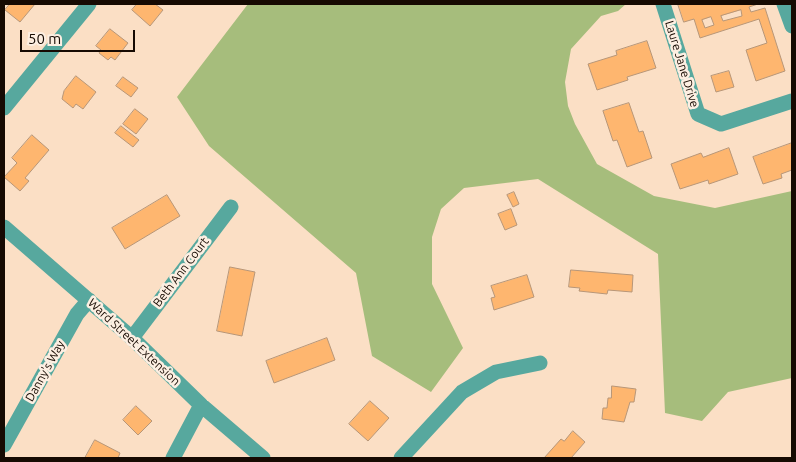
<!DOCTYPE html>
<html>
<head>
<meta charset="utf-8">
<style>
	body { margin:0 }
	#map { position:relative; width:796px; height:462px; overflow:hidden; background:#fbdfc5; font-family:Ubuntu,sans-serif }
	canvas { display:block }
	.frame { position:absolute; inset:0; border:5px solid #160a02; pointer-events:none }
	.scale { position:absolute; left:20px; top:30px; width:115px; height:22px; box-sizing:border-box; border:2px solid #160a02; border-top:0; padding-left:6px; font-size:15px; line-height:18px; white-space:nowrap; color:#160a02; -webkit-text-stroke:4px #fdefe2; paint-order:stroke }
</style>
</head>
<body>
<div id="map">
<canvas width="796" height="462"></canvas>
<div class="frame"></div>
<div class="scale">50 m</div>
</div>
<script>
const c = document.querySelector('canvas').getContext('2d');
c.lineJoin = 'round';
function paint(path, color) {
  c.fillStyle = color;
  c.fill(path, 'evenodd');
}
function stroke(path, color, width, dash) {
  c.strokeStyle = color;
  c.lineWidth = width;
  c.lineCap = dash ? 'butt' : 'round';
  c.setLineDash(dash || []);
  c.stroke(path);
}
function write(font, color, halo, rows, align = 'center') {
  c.font = font + ' Ubuntu,sans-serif';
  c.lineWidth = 5;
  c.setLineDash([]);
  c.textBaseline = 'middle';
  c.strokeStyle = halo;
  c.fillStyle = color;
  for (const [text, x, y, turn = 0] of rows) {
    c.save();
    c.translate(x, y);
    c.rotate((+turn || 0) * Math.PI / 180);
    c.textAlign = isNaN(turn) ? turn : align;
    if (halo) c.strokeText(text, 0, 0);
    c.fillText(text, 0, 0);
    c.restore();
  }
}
const green = new Path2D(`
	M248,4H626L618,11L601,16L571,49L565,82L568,106L575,124L597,164L654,196L715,208L792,191V378L728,392L702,421L665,413L658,254L538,179L464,188L441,209L432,237V284L463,348L431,392L372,356L356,273L209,146L177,97Z`);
const building = new Path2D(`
	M10,4H35L20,22L5,10Z
	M137,4H155L163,10L150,26L132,10Z
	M678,4H758L749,7L751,12L765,8L785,71L756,81L746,50L767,43L759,19L700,38L694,19L684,22ZM741,10L742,16L723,21L721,16ZM711,17L714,25L705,28L702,20Z
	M110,29L128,43L115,60L111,57L108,60L99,53L101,50L96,46Z
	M647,41L656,68L627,77L628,80L597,90L588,64L617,55L616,51Z
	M729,71L734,87L716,92L711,76Z
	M76,76L96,92L83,109L76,104L73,108L62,99L64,91Z
	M123,77L138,88L131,97L116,86Z
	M629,103L639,132L643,131L652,158L627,167L617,140L613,141L603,111Z
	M135,109L148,119L136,134L123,124Z
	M121,126L139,140L133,147L115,133Z
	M32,135L49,150L25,178L29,181L20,191L4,177L17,163L12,158Z
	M792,143V170L781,174L782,178L763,184L753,157Z
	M729,148L738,174L709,184L708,180L680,189L671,164L701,153L703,157Z
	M514,192L519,204L513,207L507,195Z
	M167,195L180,216L125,249L112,228Z
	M511,209L517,225L505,230L498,214Z
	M230,267L255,272L242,336L217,331Z
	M571,270L633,275L632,292L608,290L607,294L579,291L580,288L569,287Z
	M527,275L534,297L494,310L491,298L495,297L491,286Z
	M327,338L335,360L274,383L266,361Z
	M612,386L636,389L634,402H630L624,422L602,419L603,408H607L608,398H611Z
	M370,401L389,418L368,441L349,424Z
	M136,406L152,421L138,435L123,420Z
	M573,431L585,442L571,458H544L561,439L564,441Z
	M95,440L120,453L118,458H85Z`);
const minor = new Path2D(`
	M663,4L698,114L721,124L792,101
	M784,4L792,26
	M4,108L89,4
	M4,227L132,338L201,405L263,458
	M132,338L231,207
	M4,445L77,314L89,300
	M173,458L201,405
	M401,458L462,392L496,372L540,363`);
const streetNames = [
	["Laure Jane Drive",682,64,73],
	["Beth Ann Court",181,272,-53],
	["Ward Street Extension",134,342,43],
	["Danny's Way",45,371,-61]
];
paint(green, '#a6bd7c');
paint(building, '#feb66f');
stroke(building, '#b79678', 1);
stroke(minor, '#57a89e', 15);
write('12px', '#160a02', '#fdefe2', streetNames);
</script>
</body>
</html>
